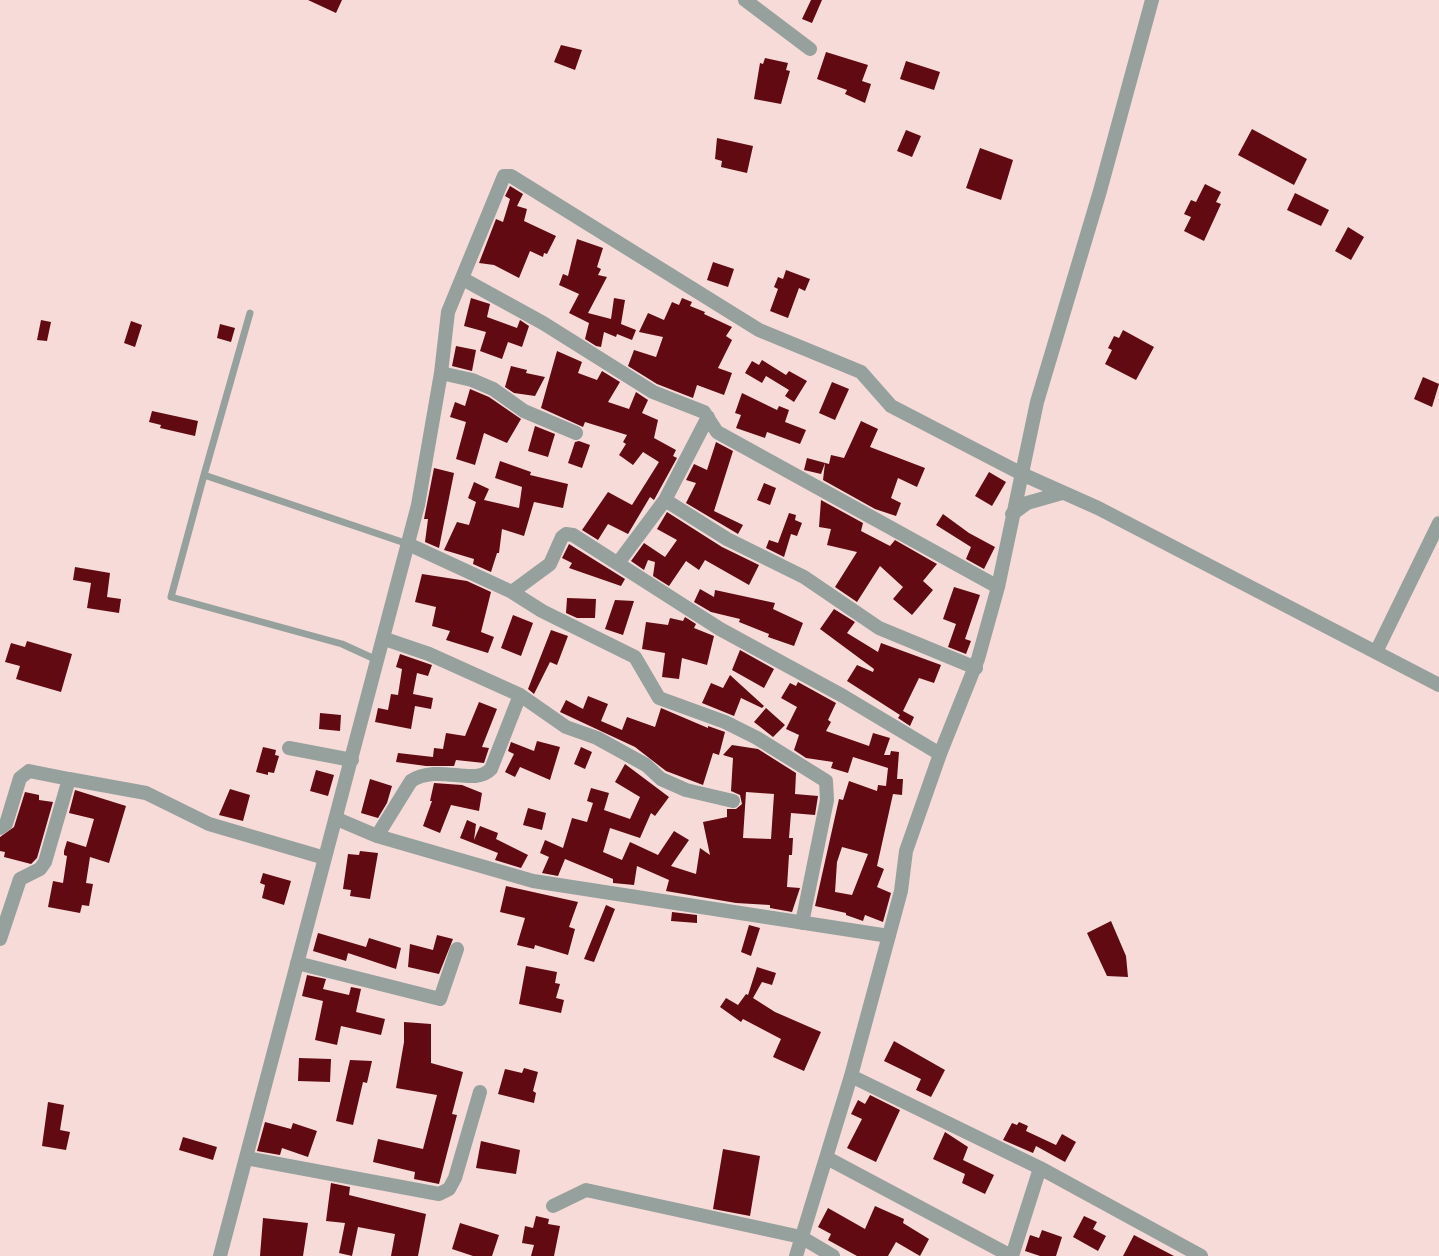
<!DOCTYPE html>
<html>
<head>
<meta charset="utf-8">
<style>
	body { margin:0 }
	canvas { display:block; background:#f6dbd9 }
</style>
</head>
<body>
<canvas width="1439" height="1256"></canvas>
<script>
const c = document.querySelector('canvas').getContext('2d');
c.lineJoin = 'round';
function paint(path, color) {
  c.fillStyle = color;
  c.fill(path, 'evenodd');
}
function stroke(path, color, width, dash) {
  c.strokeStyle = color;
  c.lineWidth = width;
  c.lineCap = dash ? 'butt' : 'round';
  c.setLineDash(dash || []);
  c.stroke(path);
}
const building = new Path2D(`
	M308,0H342L336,13Z
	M811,0H822L812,23L802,19Z
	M561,45L582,50L575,70L554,62Z
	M826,52L868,65L862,81L871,84L865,103L845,94L847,90L817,79Z
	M765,58L788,63L786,70L790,71L781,104L754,99L760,63L763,64Z
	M906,61L940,72L934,90L900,79Z
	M1252,129L1307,159L1294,185L1238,155Z
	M906,130L921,136L912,157L897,151Z
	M717,138L753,146L747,173L721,167L722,161L715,159Z
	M980,148L1013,160L1001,200L966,188Z
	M1205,184L1221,192L1216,202L1221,204L1204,241L1184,231L1191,217L1184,214L1191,200L1196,202Z
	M510,186L523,194L517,206L527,209L524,221L556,236L547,254L544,253L543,257L530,251L519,278L494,265L479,263L496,219L503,222L510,199L505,196Z
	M1295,193L1329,210L1321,226L1287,210Z
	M1348,227L1364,237L1351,260L1335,251Z
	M577,239L603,248L597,267L601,269L598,275L607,277L588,313L611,319L614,298L625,300L621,324L636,330L632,340L617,334L616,337L604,332L601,347L596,346L585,339L589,323L569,313L579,294L559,285L563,274L568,276Z
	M713,262L734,269L728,287L707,280Z
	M786,270L810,279L805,291L799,288L788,318L770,311L778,289L774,287L778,277L783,279Z
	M471,298L490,304L487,317L517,328L520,320L529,326L522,347L508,342L502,359L480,351L486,332L464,326Z
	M682,298L692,302L690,306L705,312L704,314L732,327L726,336L732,340L718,368L732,373L724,395L697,385L693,398L657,384L628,366L634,350L656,357L663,337L639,332L648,313L664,320L672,302L679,305Z
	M41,320L51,322L47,341L37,340Z
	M131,321L142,325L135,347L124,343Z
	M220,324L235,328L231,342L217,338Z
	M1123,330L1154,347L1136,380L1105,364L1112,350L1108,348L1114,336L1119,338Z
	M456,346L476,350L472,371L452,366Z
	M557,351L582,362L578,373L597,380L602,371L620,382L608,402L629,409L636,392L648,400L642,413L658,420L654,438L676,450L673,456L677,458L660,489L654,500L650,497L628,534L608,524L598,540L582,530L608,492L632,505L659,462L643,452L633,465L619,455L626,444L623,442L627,435L585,422L583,427L541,408Z
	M762,360L786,375L789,371L807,381L794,402L785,396L789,390L766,376L762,383L745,373L752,361L759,365Z
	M511,366L527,370L526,373L545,377L535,396L514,393L505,387Z
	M1423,377L1439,384L1432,407L1414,399Z
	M832,382L849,389L835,420L819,413Z
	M470,389L489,397L521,419L507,443L484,433L475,465L456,459L466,422L450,417L455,402L465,406Z
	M742,393L777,410L779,406L789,410L785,422L806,430L800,444L767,432L765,438L736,428L741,415L735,413Z
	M152,411L198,421L195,436L160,428L161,425L149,422Z
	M861,421L878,429L870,447L925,468L917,487L898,478L891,498L901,503L896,516L875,509L823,480L825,463L821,474L804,470L807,458L829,464L831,455L844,458Z
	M535,426L555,434L548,457L528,451Z
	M579,441L590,445L582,468L568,463L575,442Z
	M716,442L733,451L714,511L743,525L738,534L686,503L696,483L686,480L694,464L707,470Z
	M500,461L531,472L530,475L568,484L563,508L534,502L524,536L502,529L499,553H497L491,572L473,564L474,559L444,550L457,522L469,525L476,502L468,498L474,482L489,489L484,500L519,508L522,487L495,478Z
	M434,468L454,473L439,548L425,542L428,519H424Z
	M989,472L1006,482L992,506L975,496Z
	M764,483L776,488L770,505L757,500Z
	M821,500L863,523L861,531L890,546L895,540L937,564L923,581L933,590L912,615L893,599L903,587L880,566L857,602L835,587L857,552L827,545L831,529L819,527Z
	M667,512L722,547L759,565L749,585L705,560L699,570L686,561L669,586L653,576L655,562L648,560L644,570L631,561L644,543L665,557L677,540L657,529Z
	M789,513L796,515L795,520L802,523L797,536L791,534L784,557L766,548L769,540L778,543Z
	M943,514L969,533L995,547L984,569L966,559L971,547L936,525Z
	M569,544L625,579L621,586L569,568L572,563L562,558Z
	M75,567L110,573L107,597L121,599L119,613L87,608L91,583L73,580Z
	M422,574L467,581L491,592L481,632L494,637L488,653L446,640L450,631L432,626L436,607L415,602Z
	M954,587L980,595L965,639L971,641L966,654L948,647L956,624L943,619Z
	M700,589L714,597L715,590L775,603L773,609L803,623L794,646L768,637L769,634L739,622L740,619L711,612L694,602Z
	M567,598L596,599L595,618H577L566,613Z
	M615,600L634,601L623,635L605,629Z
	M834,609L855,622L847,633L878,652L881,643L941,665L934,683L919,678L903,711L914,717L910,726L898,718L900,715L847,681L857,665L873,672L874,669L820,629Z
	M513,615L533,623L521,656L501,648Z
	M685,617L696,624L694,628L714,636L707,665L682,658L679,679L662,677L665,653L642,649L646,622L668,625L670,618L683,621Z
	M551,630L568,636L557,665L550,662L534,694L528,689Z
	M27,641L72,654L61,692L16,679L20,666L5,662L11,643L25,647Z
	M740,650L774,669L764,688L732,670Z
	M400,654L432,665L428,676L417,673L413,694L433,698L431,709L415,706L411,729L375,722L378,708L388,710L391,694L398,695L402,669L396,667Z
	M730,675L764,706L762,708L741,698L734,716L702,703L711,683L723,688Z
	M798,682L836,703L828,720L831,722L826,731L869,746L873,733L890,738L884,755H890L891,751L899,752L897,779H903L902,795L893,794L877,866L884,869L877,887L891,893L883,922L865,915L863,921L846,915V913L815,906L839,799L843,800L849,781L877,791L878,785L886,786L888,768L853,757L848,773L831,768L833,762L806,758L794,750L799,735L786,729L797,707L781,698L790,683L796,686ZM842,847L868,854L852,895L835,892L837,862Z
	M588,696L608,704L601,721L622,730L627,717L655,727L661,708L708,728V726L725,732L719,755L713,753L703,785L666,771L635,747L560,712L566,700L583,709Z
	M479,702L497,709L482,747L489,748L484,763L456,760L454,766H426L396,762L398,753L433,757L434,748L443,749L446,733L465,736Z
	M766,708L785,725L773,737L754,722Z
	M320,713L341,715L340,731L319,729Z
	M537,741L560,747L550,780L520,767L515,777L505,772L514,754L508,751L511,742L534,751Z
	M732,745L758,749L796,773L795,794L818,796L815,815L791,813L789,838H793L792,855H789L787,887L800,888L792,912L770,908V905L736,903L666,891L669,880L637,866L634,885L613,883V879L565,859L558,876L542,873L549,857L540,853L545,840L563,848L572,818L587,822L593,803L587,801L591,788L609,793L604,810L630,819L640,797L615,782L625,764L669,797L655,816L651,813L640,838L610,828L603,852L622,860L630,842L658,855L674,831L689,840L671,866L696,874L700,848L710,855L703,822L727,817V809H736L742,804L740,795L731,791L733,758L723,755ZM746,792L774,794L771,839L743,838Z
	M263,747L276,750L275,755L279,756L274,773L268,772V775L256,772Z
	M581,747L592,752L585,769L574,764Z
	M316,770L334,775L328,796L310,791Z
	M370,779L392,786L387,803L378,818L361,813Z
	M434,783L462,785L482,793L479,811L451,805L440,833L423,826L432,801H430Z
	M230,789L250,795L243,821L219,815Z
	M75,790L126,806L109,863L90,857L86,883L93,884L89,906L82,905L80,913L48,907L53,881L63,883L67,856L64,855V851L67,841L86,847L94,819L69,813Z
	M25,792L39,795V800L53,802L37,858L31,864L4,857L5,852L0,851V837L14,827Z
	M528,808L546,813L542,830L523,825Z
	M467,820L476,824L474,840L480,826L498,833L496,839L528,855L521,868L495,860L498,853L460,838Z
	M360,851L378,853L370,899L350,896L351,890L343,889L348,854L359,855Z
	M263,873L291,881L284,905L262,898L265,885L260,883Z
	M506,886L578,902L569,927L575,929L568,955L535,945L534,949L517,945L525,918L500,912Z
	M606,905L615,909L594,962L584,959Z
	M672,912L697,915V923L671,921Z
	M1111,921L1126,956L1128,977L1107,976L1087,933Z
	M749,925L760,928L751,956L741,952Z
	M318,933L366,947L369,938L401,948L396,969L348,953L346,961L313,951Z
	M437,935L453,939L439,974L408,967L410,944L433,950Z
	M526,966L557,972L555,983L560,984L556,998L564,1000L561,1013L519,1004Z
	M757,967L776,973L772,985L762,982L753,998L775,1012L821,1032L804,1071L773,1057L781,1039L743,1019L741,1022L720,1007L726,998L738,1005L746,994L748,995Z
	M307,975L326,979L323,989L349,995L351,987L361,989L356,1012L385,1019L381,1035L341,1026L337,1045L315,1040L323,1001L302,996Z
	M404,1022L431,1024V1063L463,1072L452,1114L457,1115L439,1184L414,1179L415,1172L373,1162L378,1139L423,1149L437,1095L396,1088L404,1042Z
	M894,1041L945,1070L931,1097L916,1090L921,1079L884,1061Z
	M299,1058L331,1059L330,1082L298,1081Z
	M350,1060L372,1061L367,1083L363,1082L353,1125L336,1121Z
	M524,1068L538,1072L533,1091L536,1093L534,1103L498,1094L505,1069L522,1073Z
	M870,1095L900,1110L876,1162L847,1148L862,1119L851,1114L858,1100L865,1104Z
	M48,1102L64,1105L60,1130L70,1132L66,1150L42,1146Z
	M265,1122L291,1129L293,1123L317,1131L308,1157L282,1148L280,1155L257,1151Z
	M1019,1122L1028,1126L1026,1131L1056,1145L1062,1134L1076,1142L1065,1162L1036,1146L1033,1153L1003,1140L1012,1123L1017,1125Z
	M945,1132L968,1147L963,1160L994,1175L985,1194L962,1183L965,1174L933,1159Z
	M183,1137L217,1147L213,1160L179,1150Z
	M481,1141L520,1150L516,1174L476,1168Z
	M723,1149L760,1156L750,1216L713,1209Z
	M331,1183L350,1187L349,1195L426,1214L418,1256H391L395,1234L358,1227L352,1256L339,1253L345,1223L326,1221Z
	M875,1206L904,1219L903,1223L929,1239L920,1256L896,1242L888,1256H857L828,1240L831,1234L818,1227L828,1208L865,1229Z
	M536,1216L549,1219L548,1224L560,1226L554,1256H531L534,1245L522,1243L525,1226L533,1228Z
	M1084,1216L1097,1222L1093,1229L1106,1236L1098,1251L1073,1237Z
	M263,1218L308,1223L303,1256H260Z
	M460,1223L499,1235L492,1256H473L452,1249Z
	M1042,1230L1062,1237L1056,1256H1040L1025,1251L1030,1235L1039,1238Z
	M1134,1235L1174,1256H1123Z`);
const service = new Path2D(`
	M250,313L204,475L408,544
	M204,475L171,597L342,644L377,660`);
const minor = new Path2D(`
	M745,0L810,49
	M463,279L543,323L653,392L704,412L717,432L998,587
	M441,373L472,380L493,389L524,411L576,433
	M665,500L727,539L804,577L879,628L976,668
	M1012,514L1027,503L1062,493
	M408,544L512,592L550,564L562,537L566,534L573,535L720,629L843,696L940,754
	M618,563L665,500L708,417
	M512,592L542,611L635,657L659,698L725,722L757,738L826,781L827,800L802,923
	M385,639L429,654L520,695L566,727L597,738L646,765L661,779L686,790L733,801
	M1376,652L1439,523
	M289,748L352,760
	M337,819L377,836L533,881L889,936
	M0,828L6,824L20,778L29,771L69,779
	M377,836L411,781C439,763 474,787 491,769L520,695
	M0,939L20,879L40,869L45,862L69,779L146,793L209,824L325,858
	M297,963L440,999L457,949
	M851,1076L1040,1168L1201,1256
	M246,1158L439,1194L449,1189L455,1178L480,1092
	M827,1158L1011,1256
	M553,1206L586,1190L801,1237L833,1256
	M220,1256L418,505L441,373L448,312L504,176H511L759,330L861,372L891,406L1024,475L1098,508L1439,685
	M796,1256L851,1076L901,891L906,851L940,754L978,659L998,587L1037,402L1100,191L1152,0
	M1012,1256L1040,1168`);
paint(building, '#620a12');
stroke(service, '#96a19d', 7);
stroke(minor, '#96a19d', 14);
</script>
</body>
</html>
